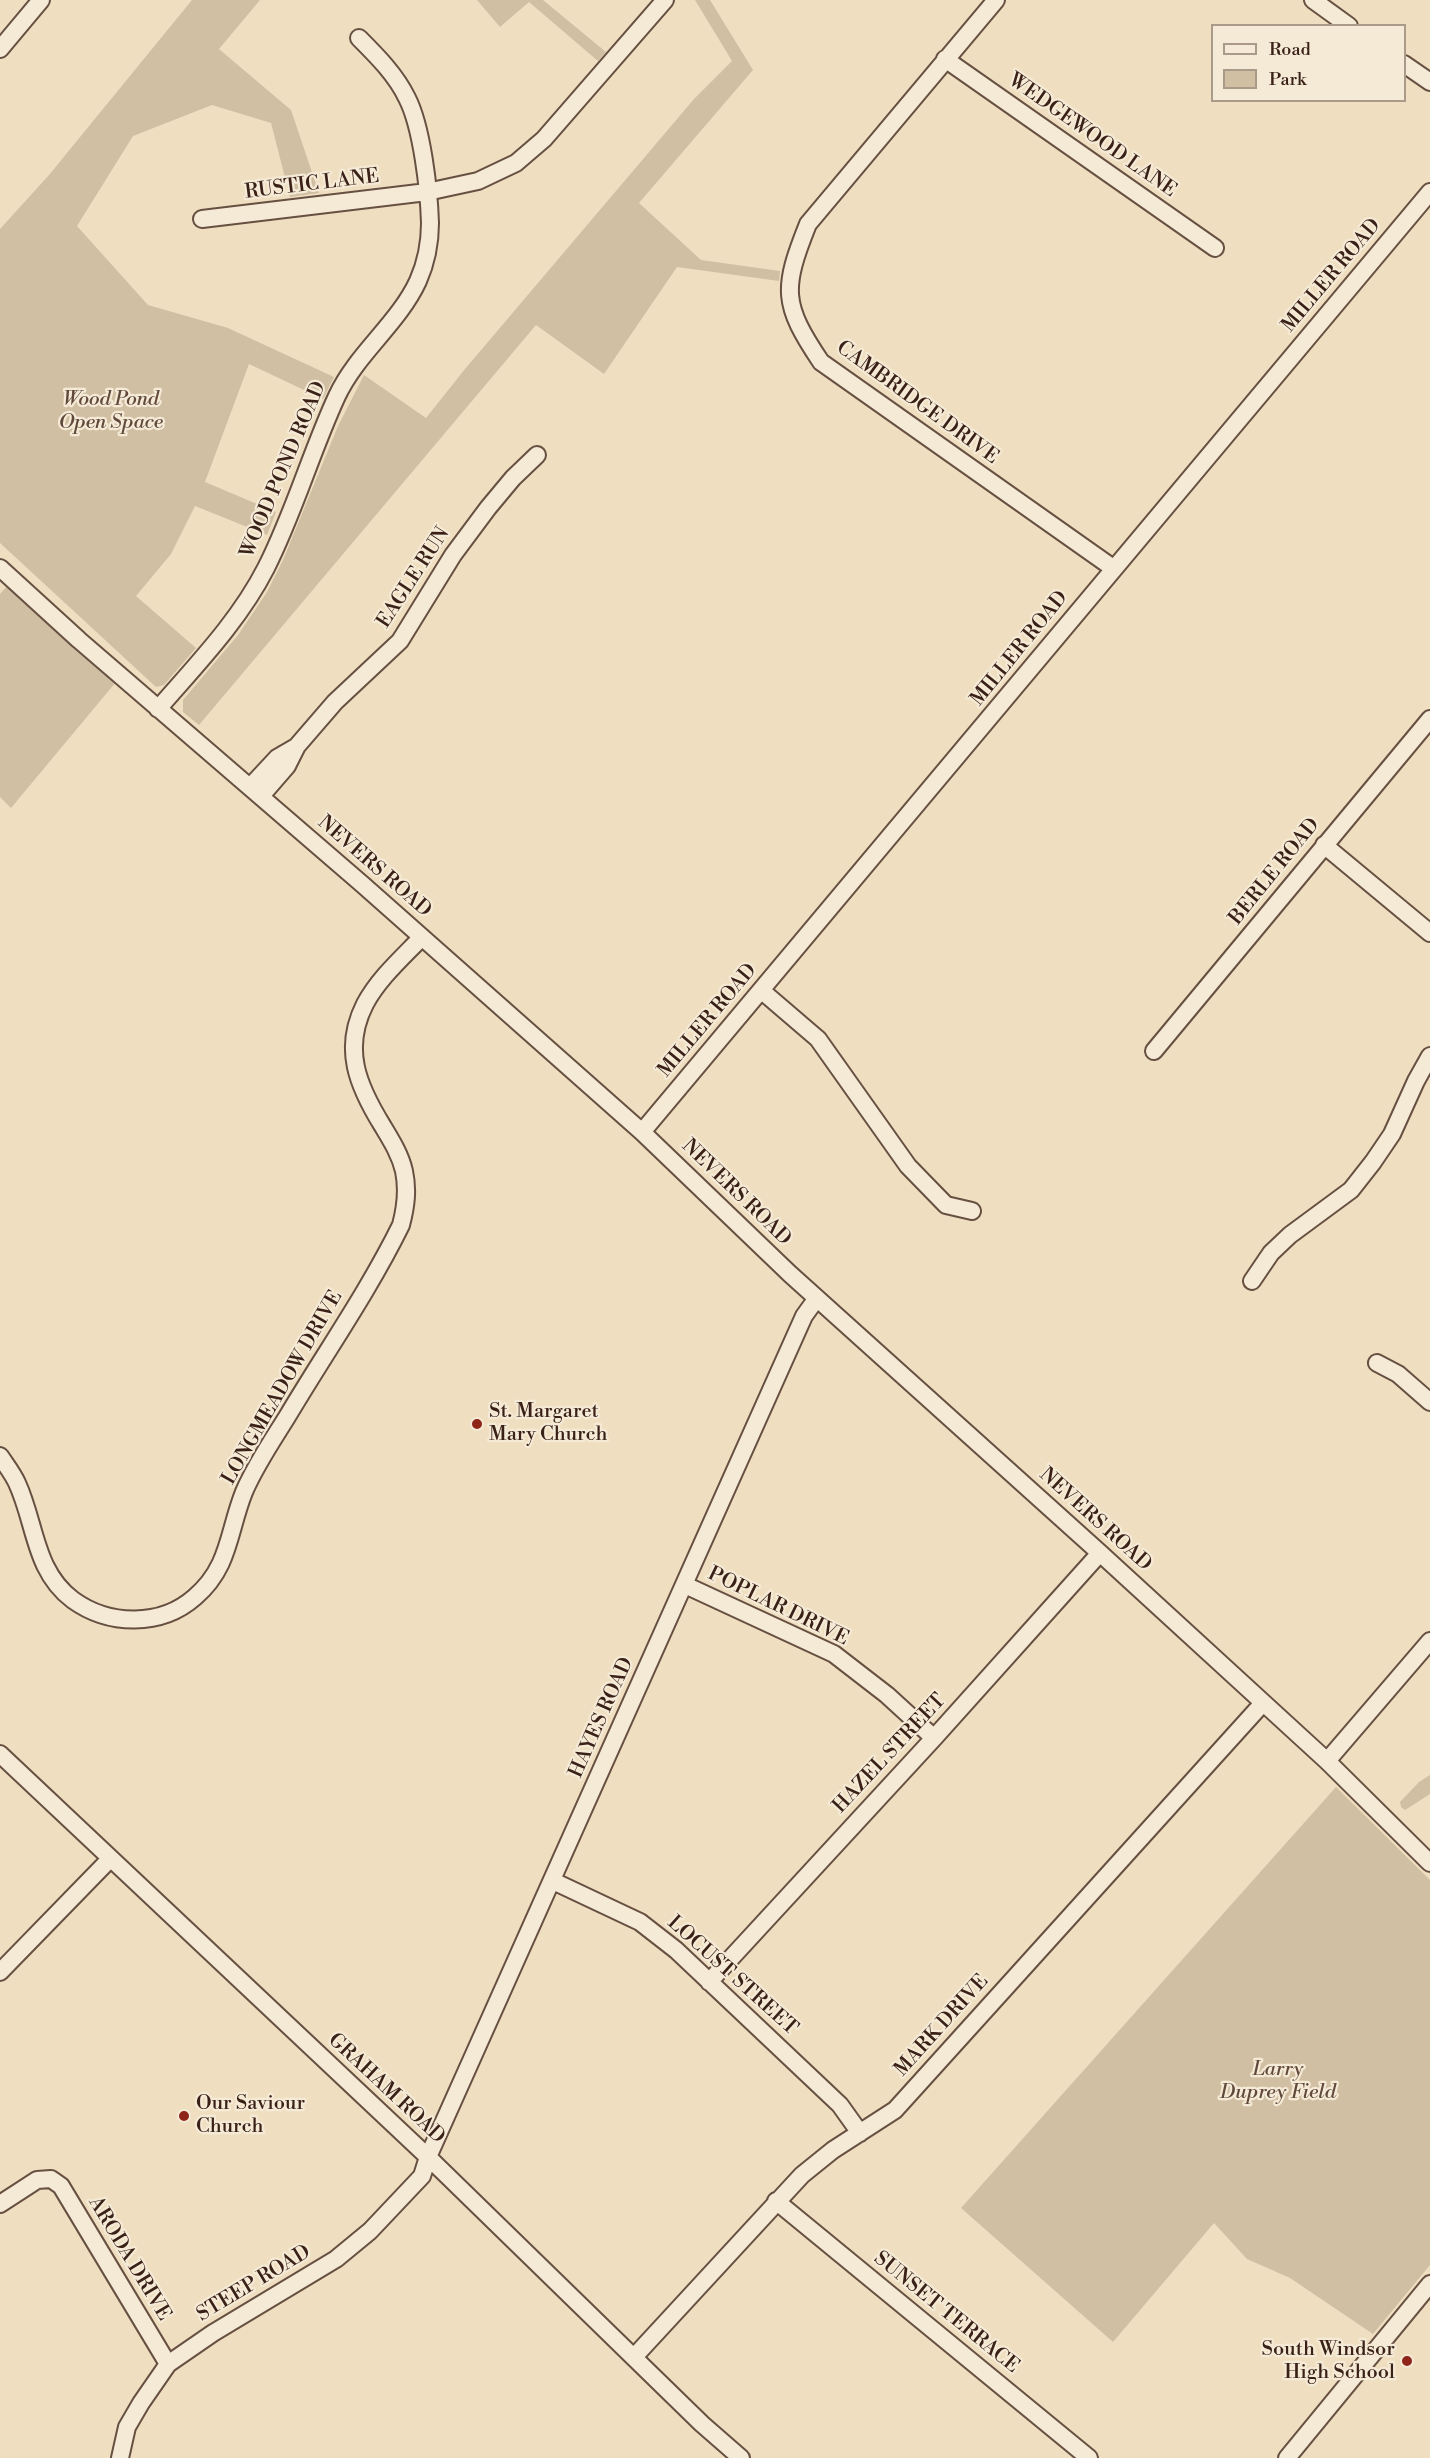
<!DOCTYPE html>
<html>
<head>
<meta charset="utf-8">
<style>
	body { margin:0 }
	#map { position:relative; width:1430px; height:2458px; overflow:hidden; background:#efdfc0; font-family:"Libre Bodoni",serif }
	canvas { display:block }
	.legend { position:absolute; left:1211px; top:24px; width:195px; height:78px; box-sizing:border-box; background:#f5ead6; border:2px solid #aa9a8a; margin:0; padding:8px 10px; list-style:none; font-size:18px; color:#3a2118 }
	.legend li { display:flex; align-items:center; gap:12px; height:30px }
	.legend b { width:30px; border:2px solid #aa9a8a }
</style>
</head>
<body>
<div id="map">
<canvas width="1430" height="2458"></canvas>
<ul class="legend">
<li><b style="height:8px;background:#f5ead6"></b>Road</li>
<li><b style="height:16px;background:#d0bfa3"></b>Park</li>
</ul>
</div>
<script>
const context = document.querySelector('canvas').getContext('2d');
context.lineJoin = 'round';
function paint(path, color) { context.fillStyle = color; context.fill(path, 'evenodd'); }
function strokePath(path, color, width, dash) { context.strokeStyle = color; context.lineWidth = width; context.lineCap = dash ? 'butt' : 'round'; context.setLineDash(dash || []); context.stroke(path); }
function drawText(font, color, halo, rows, align = 'center') {
  context.font = font + ' "Libre Bodoni",serif'; context.lineWidth = 4.5; context.setLineDash([]); context.textBaseline = 'middle'; context.strokeStyle = halo; context.fillStyle = color; for (const [text, x, y, turn = 0] of rows) {
    context.save(); context.translate(x, y); context.rotate((+turn || 0) * Math.PI / 180); context.textAlign = isNaN(turn) ? turn : align; if (halo) context.strokeText(text, 0, 0); context.fillText(text, 0, 0); context.restore();
  }
}
paint(new Path2D(`
	M192 0H260L219 49 291 110 319 193 290 197 271 123 212 105 133 136 77 226 148 305 228 328 334 377 323 399 249 364 205 482 276 512 267 535 195 506 171 554 136 596 196 648 164 685 156 687 0 543V229L49 175Z
	M477 0H543L606 52 598 61 529 2 500 27Z
	M695 0H710L753 70 639 203 701 260 780 271 779 281 677 267 604 374 536 325 199 725 183 712V700L238 635 267 592 283 560 338 426 364 375 426 418 465 369 694 99 732 61Z
	M7 586 116 682 11 808 0 797V594Z
	M1430 1775V1794L1405 1810 1401 1807 1400 1802 1419 1782Z
	M1336 1787 1430 1880V2265L1373 2334 1290 2278 1247 2259 1214 2223 1113 2342 961 2208Z`), '#d0bfa3');
const minor = new Path2D(`
	M996 0 808 224C782 289 782 304 821 362L1113 568
	M1313 0 1349 26
	M0 49 41 0
	M945 59 1215 248
	M1404 64 1430 82
	M202 219 427 192 478 181 516 163 544 139 665 0
	M0 568 79 640 362 884 642 1132 790 1274 1100 1553 1327 1761 1430 1863
	M158 709C196 665 239 621 266 568 294 513 311 452 337 396 357 353 398 324 418 281 426 263 430 242 430 223 429 190 422 127 407 98 396 75 377 56 359 38
	M250 787 277 758 296 747
	M261 796 287 766 297 746 335 702 400 641 453 555 488 508 513 478 537 455
	M1324 845 1430 933
	M762 991 818 1039 908 1166 946 1205 972 1211
	M1154 1051 1430 719
	M642 1132 1430 192
	M1252 1281 1271 1253 1290 1235 1351 1190 1373 1162 1392 1134 1416 1081 1430 1056
	M1377 1363 1398 1374 1430 1402
	M0 1456C6 1465 13 1474 17 1483 36 1524 34 1571 73 1600 109 1626 161 1627 195 1597 230 1567 228 1532 244 1492 255 1466 272 1441 287 1417 325 1353 368 1292 401 1225 406 1206 408 1190 404 1171 400 1154 391 1140 382 1125 358 1086 342 1049 365 1004 379 978 402 958 422 937
	M685 1585 834 1654 887 1695 934 1738
	M0 1754 428 2157 702 2424 741 2458
	M1327 1761 1430 1641
	M553 1881 640 1922 676 1950 840 2105 860 2133
	M0 1972 110 1859
	M709 1982 934 1738 1100 1553
	M776 2201 1089 2458
	M0 2204 37 2180 51 2179 61 2186 168 2364
	M634 2357 802 2175 833 2150 895 2110 1263 1703
	M120 2458 127 2427 141 2403 168 2364 213 2333 336 2259 370 2231 422 2176 428 2157 804 1316 817 1298
	M1287 2458 1430 2284`);
strokePath(minor, '#675042', 20);
strokePath(minor, '#f5ead6', 16);
for (const [x, y, r, color] of [
	[477,1424,6,"#8f2418"],
	[184,2116,6,"#8f2418"],
	[1407,2361,6,"#8f2418"]
]) { const dot = new Path2D(); dot.arc(x, y, r, 0, 2 * Math.PI); context.fillStyle = color; context.fill(dot); strokePath(dot, '#f5ead6', 2); }
drawText('20px', '#3a2118', '#f5ead6', [
	["WEDGEWOOD LANE",1092,136,35],
	["RUSTIC LANE",312,185,-7],
	["MILLER ROAD",1332,276,-50],
	["CAMBRIDGE DRIVE",917,403,36],
	["WOOD POND ROAD",284,470,-67],
	["EAGLE RUN",414,578,-57],
	["MILLER ROAD",1020,649,-51],
	["NEVERS ROAD",374,867,41],
	["BERLE ROAD",1275,872,-51],
	["MILLER ROAD",708,1021,-50],
	["NEVERS ROAD",736,1193,44],
	["LONGMEADOW DRIVE",283,1388,-60],
	["NEVERS ROAD",1095,1520,42],
	["POPLAR DRIVE",778,1607,26],
	["HAYES ROAD",602,1718,-66],
	["HAZEL STREET",890,1754,-47],
	["LOCUST STREET",732,1976,42],
	["MARK DRIVE",942,2026,-48],
	["GRAHAM ROAD",386,2089,43],
	["ARODA DRIVE",129,2259,59],
	["STEEP ROAD",254,2284,-31],
	["SUNSET TERRACE",946,2313,39]
]);
drawText('italic 20px', '#60483b', '#f5ead6', [
	["Wood Pond",111,400],
	["Open Space",111,423],
	["Larry",1278,2070],
	["Duprey Field",1278,2093]
]);
drawText('20px', '#3a2118', '#f5ead6', [
	["St. Margaret",489,1412],
	["Mary Church",489,1435],
	["Our Saviour",196,2104],
	["Church",196,2127],
	["South Windsor",1395,2350,"right"],
	["High School",1395,2373,"right"]
], 'left');
</script>
</body>
</html>
